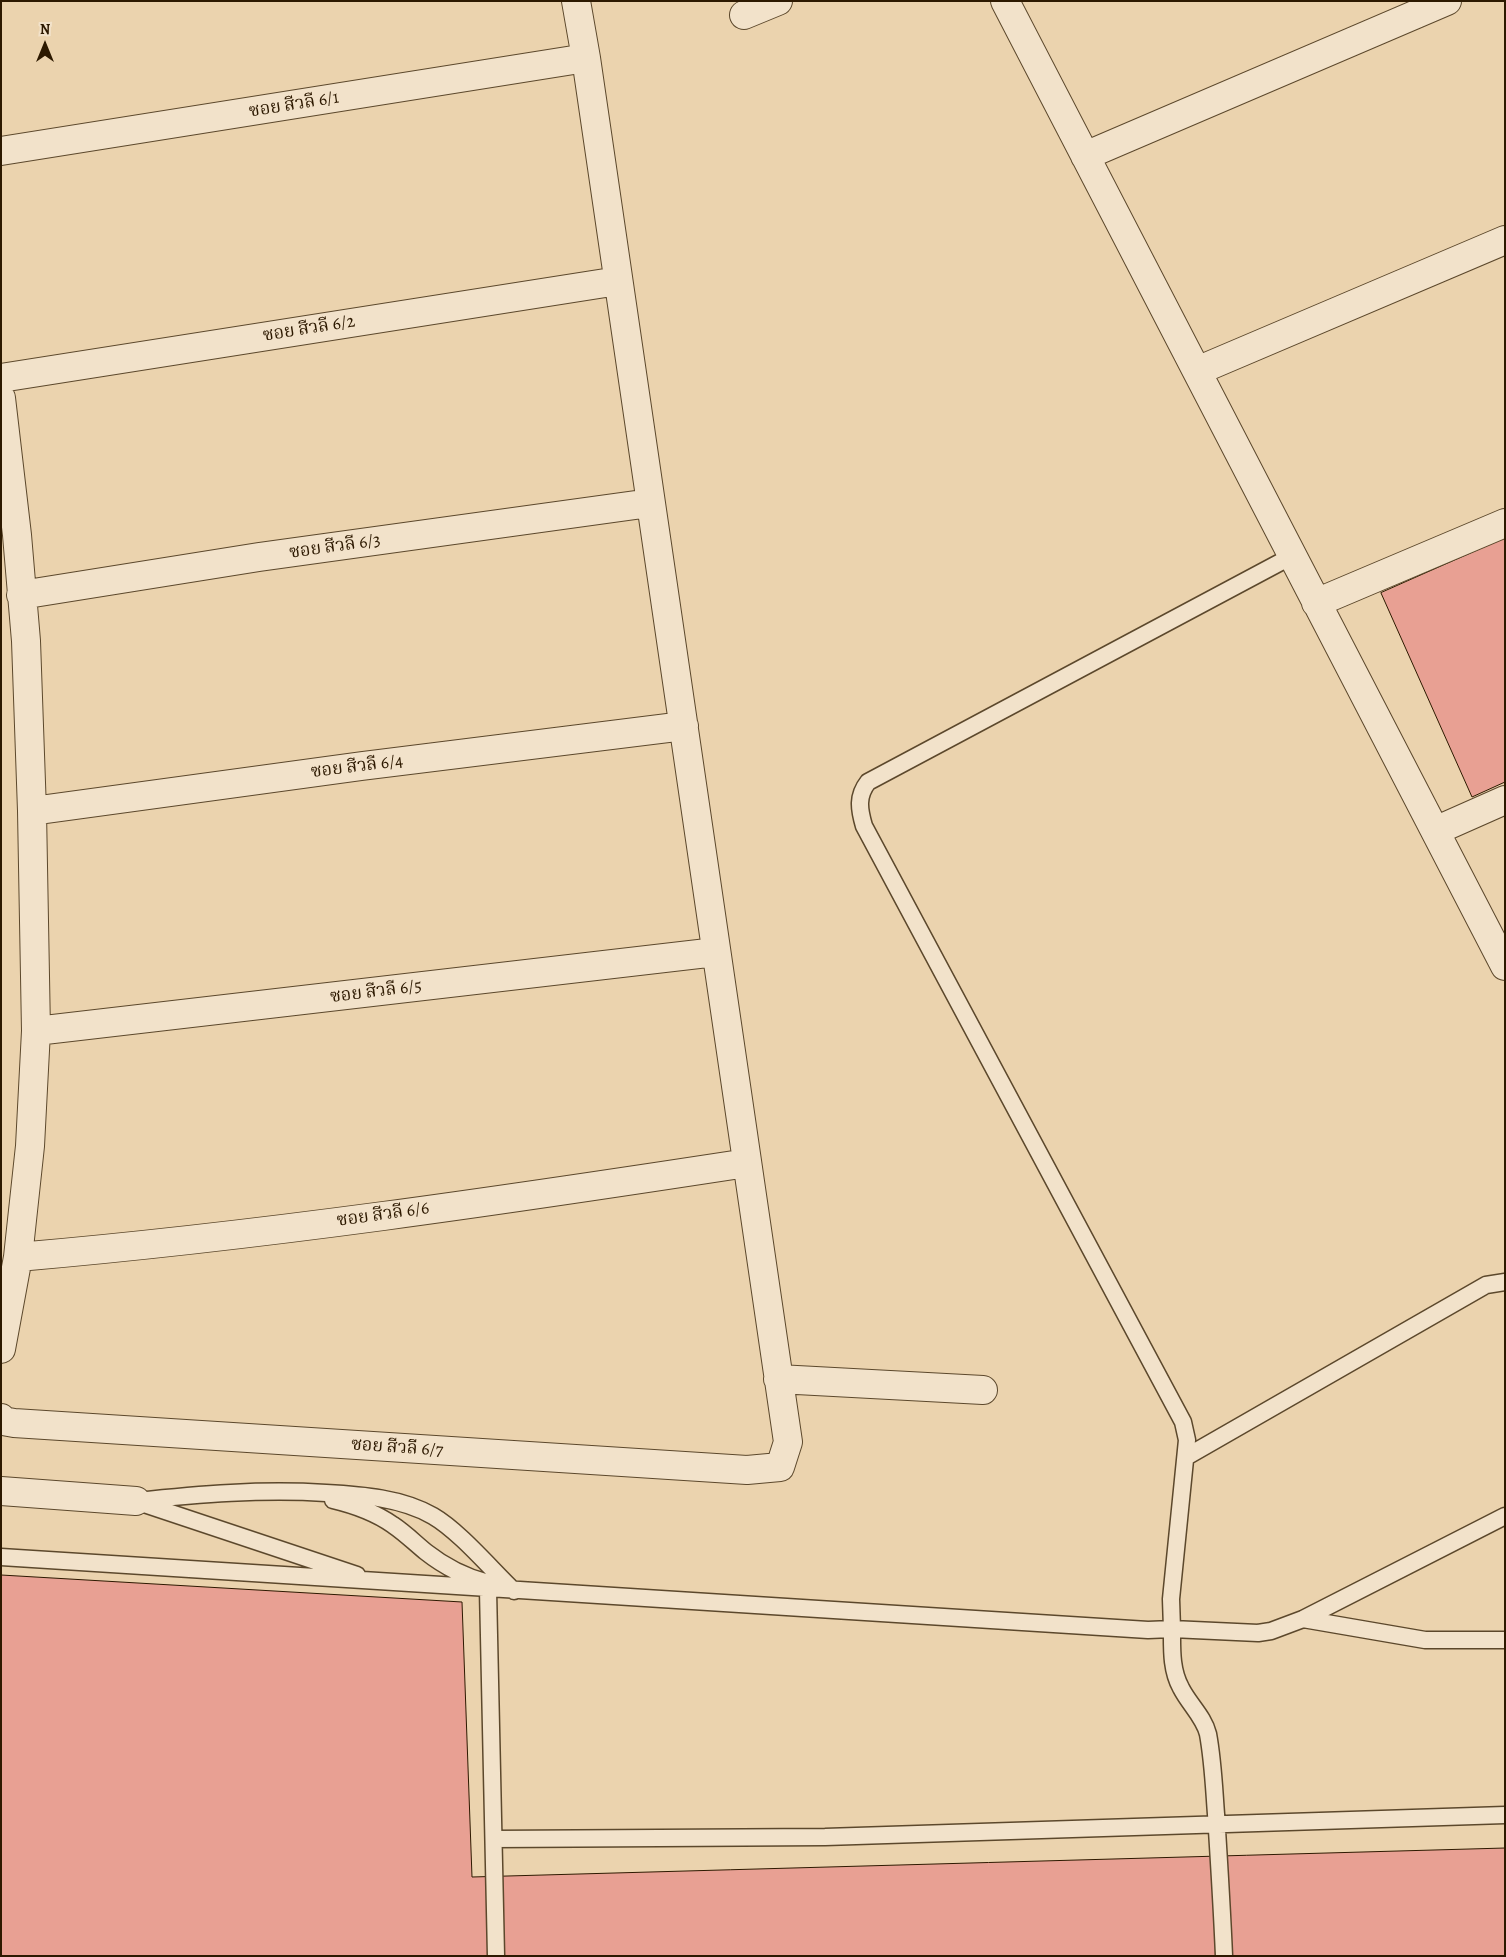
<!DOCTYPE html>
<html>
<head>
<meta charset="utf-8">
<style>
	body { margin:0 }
	#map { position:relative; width:1506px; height:1957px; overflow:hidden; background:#ebd3ae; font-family:Alegreya,serif }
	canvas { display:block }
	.frame { position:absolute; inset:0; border:2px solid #2d1900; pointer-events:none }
	.north { position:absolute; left:20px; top:20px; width:50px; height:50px; -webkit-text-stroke:4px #f2e2ca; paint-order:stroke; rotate:0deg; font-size:14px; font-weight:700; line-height:20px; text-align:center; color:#2d1900 }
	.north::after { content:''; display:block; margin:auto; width:18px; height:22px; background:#2d1900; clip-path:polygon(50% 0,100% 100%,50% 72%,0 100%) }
</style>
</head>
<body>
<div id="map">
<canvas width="1506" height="1957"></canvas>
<div class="frame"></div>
<div class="north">N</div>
</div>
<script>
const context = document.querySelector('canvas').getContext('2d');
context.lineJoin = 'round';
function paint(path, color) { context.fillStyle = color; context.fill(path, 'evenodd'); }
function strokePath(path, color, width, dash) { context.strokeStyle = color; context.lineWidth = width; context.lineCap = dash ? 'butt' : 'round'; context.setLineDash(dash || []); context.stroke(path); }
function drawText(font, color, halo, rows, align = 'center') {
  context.font = font + ' Alegreya,"Noto Serif Thai",serif'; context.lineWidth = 4; context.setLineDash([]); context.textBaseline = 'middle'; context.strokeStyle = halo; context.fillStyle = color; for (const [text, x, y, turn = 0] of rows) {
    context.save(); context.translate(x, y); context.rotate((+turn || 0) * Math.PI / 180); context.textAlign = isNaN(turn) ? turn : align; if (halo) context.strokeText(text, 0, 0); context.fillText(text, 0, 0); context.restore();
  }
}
const building = new Path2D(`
	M1505 538V782L1472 797 1381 593Z
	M1 1575 462 1602 472 1877 1505 1848V1956H1Z`);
paint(building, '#e8a093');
strokePath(building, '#2d1900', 1);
const lane = new Path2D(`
	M1186 1457 1486 1285 1505 1282
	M333 1500C354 1505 376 1513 393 1525 405 1533 415 1543 426 1552 445 1567 465 1577 488 1583
	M136 1501C200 1494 262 1489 326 1493 362 1495 402 1498 433 1516 459 1531 491 1569 514 1591
	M141 1503 357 1575
	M1 1557 1148 1630 1172 1629 1171 1599 1187 1440 1183 1422 864 826C859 809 857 796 868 782L1292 556
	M488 1590 496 1956
	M1303 1619 1425 1640H1505
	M494 1839 825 1837 1505 1815
	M1224 1956C1222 1908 1219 1861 1216 1814 1214 1788 1213 1761 1208 1734 1204 1717 1189 1704 1181 1688 1171 1670 1172 1649 1172 1629L1258 1633 1271 1631 1303 1619 1505 1516`);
const street = new Path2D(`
	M1005 1 1505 966
	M744 15 778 1
	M1 151 586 58
	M1085 156 1447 1
	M1197 371 1505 240
	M1 378 618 281
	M1 398 17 535 26 641 32 811 36 1031 30 1146 18 1257 1 1349
	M21 595 259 557 650 503
	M1316 603 1505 523
	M32 811 362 766 684 726
	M1435 831 1505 800
	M36 1031 716 952
	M18 1257C262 1236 505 1200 747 1163
	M778 1379 983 1390
	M1 1418 3 1421 14 1423 747 1470 780 1467 788 1442 586 58 576 1
	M1 1491 136 1501`);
strokePath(lane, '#5c482c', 19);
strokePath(street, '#5c482c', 30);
strokePath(lane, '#f2e2ca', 16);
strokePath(street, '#f2e2ca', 28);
drawText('18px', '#2d1900', '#f2e2ca', [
	["ซอย สีวลี 6/1",294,105,-9],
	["ซอย สีวลี 6/2",309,329,-9],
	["ซอย สีวลี 6/3",335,547,-8],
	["ซอย สีวลี 6/4",357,767,-7],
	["ซอย สีวลี 6/5",376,992,-7],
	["ซอย สีวลี 6/6",383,1215,-8],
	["ซอย สีวลี 6/7",397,1448,4]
]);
</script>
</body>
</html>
